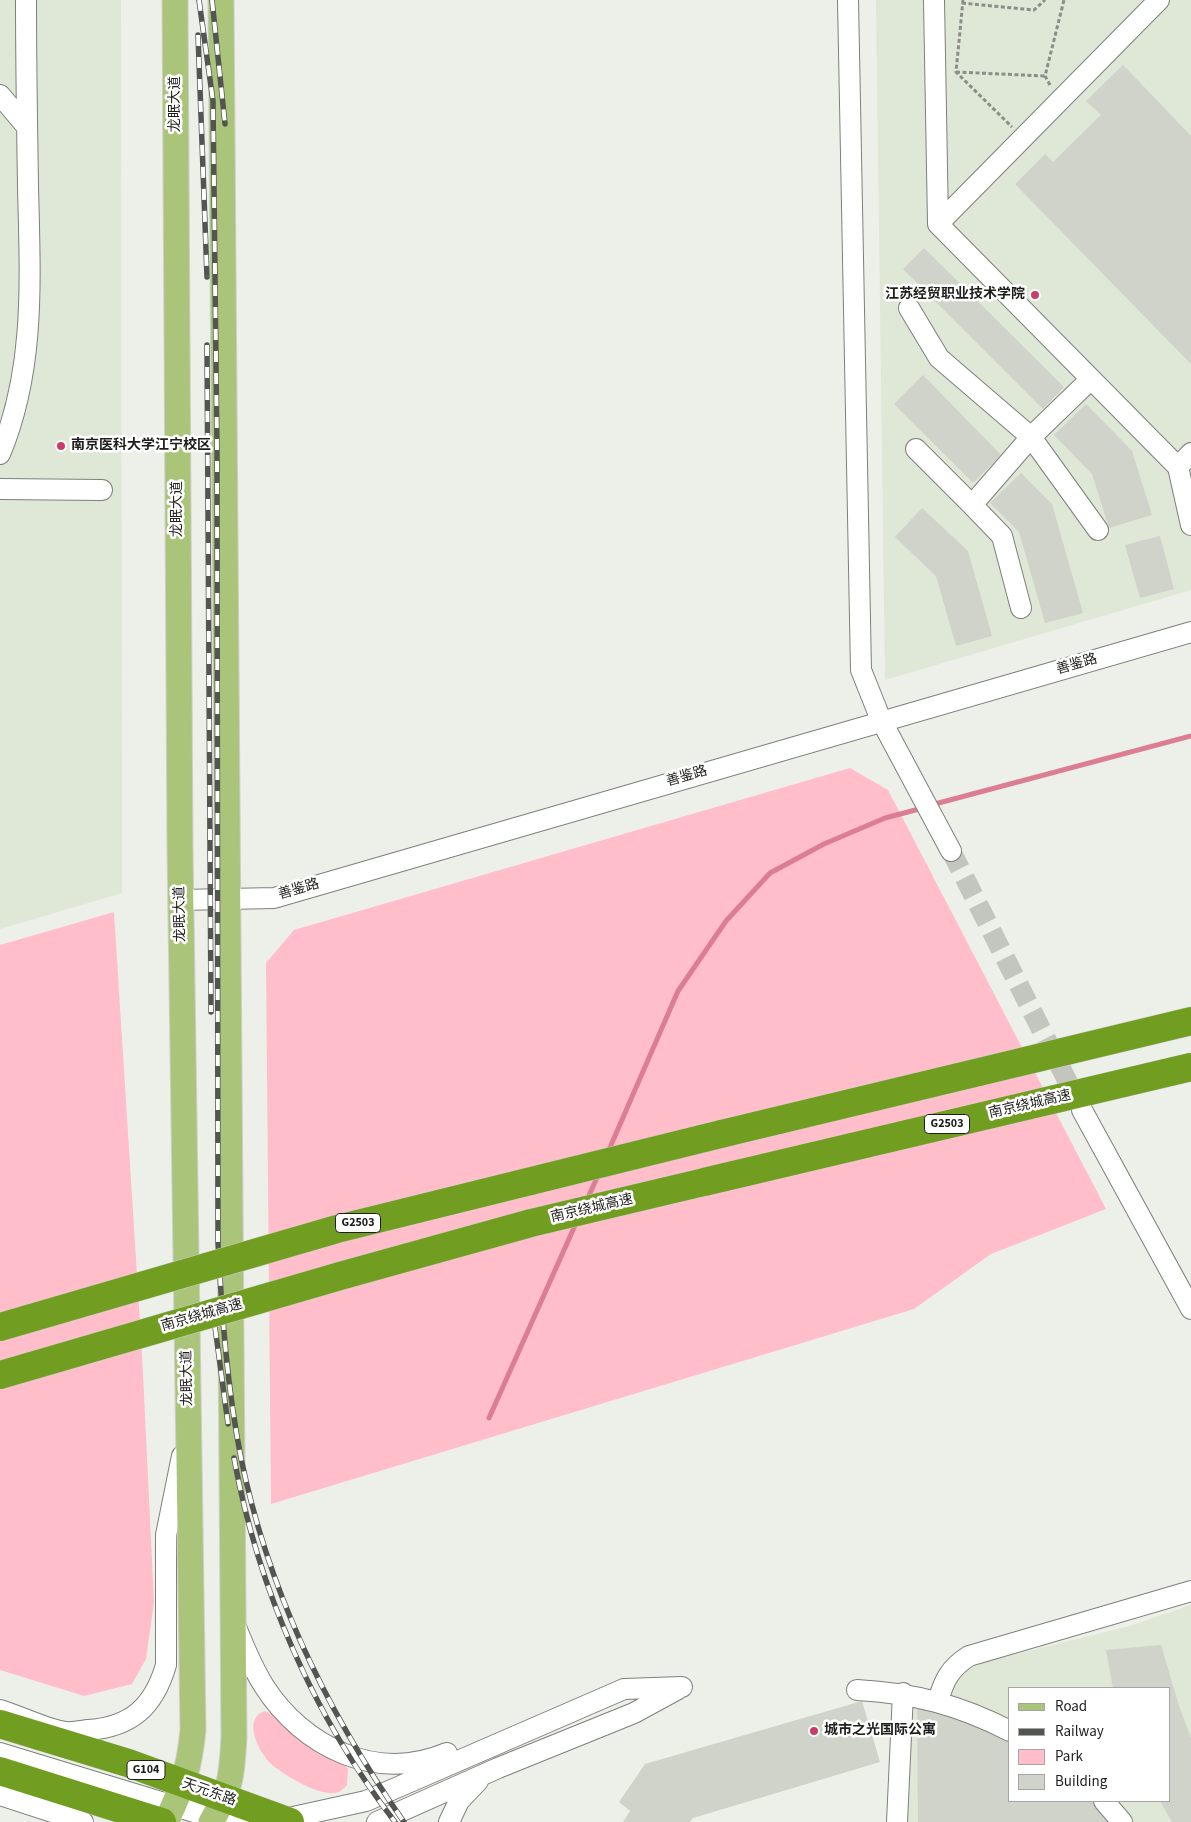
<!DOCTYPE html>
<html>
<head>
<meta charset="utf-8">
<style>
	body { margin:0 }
	#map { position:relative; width:1191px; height:1822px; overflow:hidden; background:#ecf0e8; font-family:"Source Sans 3",sans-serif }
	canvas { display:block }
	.legend { position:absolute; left:1008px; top:1687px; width:162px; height:115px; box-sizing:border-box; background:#fff; border:1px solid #a5a5a4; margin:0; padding:6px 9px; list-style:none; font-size:15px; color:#1e1f1c }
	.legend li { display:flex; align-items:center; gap:10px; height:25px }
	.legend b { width:25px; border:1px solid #a5a5a4 }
</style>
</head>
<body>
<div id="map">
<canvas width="1191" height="1822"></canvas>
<ul class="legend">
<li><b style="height:6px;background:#aac579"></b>Road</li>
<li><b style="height:6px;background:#535551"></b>Railway</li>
<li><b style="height:14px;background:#ffbeca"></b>Park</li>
<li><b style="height:14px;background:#cfd3ca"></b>Building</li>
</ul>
</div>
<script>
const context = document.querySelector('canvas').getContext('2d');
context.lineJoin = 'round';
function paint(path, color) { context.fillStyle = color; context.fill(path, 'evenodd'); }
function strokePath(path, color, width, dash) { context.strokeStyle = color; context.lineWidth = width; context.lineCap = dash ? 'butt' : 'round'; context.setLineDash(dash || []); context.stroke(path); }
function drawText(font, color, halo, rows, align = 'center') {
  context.font = font + ' "Source Sans 3","Noto Sans SC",sans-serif'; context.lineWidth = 5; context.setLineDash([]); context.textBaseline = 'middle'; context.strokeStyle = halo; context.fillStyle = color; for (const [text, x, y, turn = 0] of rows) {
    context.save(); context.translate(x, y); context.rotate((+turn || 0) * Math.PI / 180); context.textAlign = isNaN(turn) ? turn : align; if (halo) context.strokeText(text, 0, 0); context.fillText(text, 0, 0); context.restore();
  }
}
paint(new Path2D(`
	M0 0H121L122 893 0 929Z
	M876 0H1191V590L885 680Z
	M1191 1605V1822H888L893 1705 984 1662 1130 1626ZM1010 1688H1170V1801H1010Z`), '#dfe7d7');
paint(new Path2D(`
	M850 768 888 790 1106 1209 991 1254 914 1309 271 1504 266 963 294 930Z
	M114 912 142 1354 154 1602 146 1659 132 1684 84 1696 0 1670V945Z
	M264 1711 273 1714 343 1762 348 1769 347 1785C343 1789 340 1793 334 1793 317 1795 284 1775 271 1764 259 1752 242 1720 264 1711Z`), '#ffbeca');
strokePath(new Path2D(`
	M931 805 1191 736
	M608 1152 678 991 726 921 770 873 824 844 885 818 923 808
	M587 1200 599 1173
	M489 1418 577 1221`), '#dc7e92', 5);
paint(new Path2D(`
	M1123 65 1191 136V364L1015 184 1045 154 1053 162 1101 115 1086 101Z
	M924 248 1064 387 1043 409 903 269Z
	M923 375 1001 455 973 483 894 404Z
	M1086 404 1132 451 1152 515 1109 528 1092 474 1054 435Z
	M1021 473 1052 504 1083 613 1045 623 1019 532 990 503Z
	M922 508 968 551 992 636 956 646 936 576 895 537Z
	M1160 536 1174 589 1140 598 1125 545Z
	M1161 1645 1179 1706 1191 1738V1822H1172L1160 1801H1170V1688H1113L1106 1650Z
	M862 1701 880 1762 693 1818 690 1822H623L630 1811 619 1802 645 1764Z
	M917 1704 972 1724 1010 1743V1801H1094L1111 1822H918Z`), '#cfd3ca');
strokePath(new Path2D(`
	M951 851 1080 1106`), '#c3c6bf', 20, [20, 10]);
const minor = new Path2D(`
	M848 0 861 670 881 720 951 851
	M934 0 938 224
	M1159 0 938 224 1178 467 1191 525
	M0 95 27 127
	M909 308 939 358 1031 437 1098 530
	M916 449 972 505
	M0 454C36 368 30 277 28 186 27 124 26 62 26 0
	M1178 467 1191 453
	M0 489 102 490
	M1021 608 1002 536 972 505 1031 437 1091 379
	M181 900 274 898 1191 632
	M1082 1110 1191 1309
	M236 1627C244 1647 252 1667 264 1686 303 1747 376 1783 447 1753
	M857 1690C914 1693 959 1705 1010 1731
	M938 1701C944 1680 950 1668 969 1656L1191 1591
	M0 1710C20 1716 45 1729 65 1732 72 1733 81 1731 88 1730 132 1727 154 1706 166 1665V1535L182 1456
	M0 1753 194 1812 259 1822
	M0 1795 83 1822
	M1104 1801 1122 1822
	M275 1821 366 1801 624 1689 682 1687
	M377 1822 498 1768 634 1713 678 1689
	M449 1822 459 1801 478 1781
	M897 1822 903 1693`);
const major = new Path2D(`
	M166 1822C183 1786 189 1770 193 1730L180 848 175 0
	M211 1822C231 1790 232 1774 234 1737L221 0`);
const highway = new Path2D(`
	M721 1134 1191 1021
	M704 1182 1191 1067
	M0 1724 128 1763 290 1822
	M0 1771 162 1822`);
strokePath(minor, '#7d8179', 22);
strokePath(major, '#cececd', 27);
strokePath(highway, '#cececd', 29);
strokePath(new Path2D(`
	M963 0 956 72 1012 127
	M962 3 1034 10 1045 0
	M956 72 1045 76
	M1050 85 1045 76 1064 0`), '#8b8d88', 3, [4, 2.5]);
strokePath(minor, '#fff', 20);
strokePath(major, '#aac579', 25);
strokePath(highway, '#719e20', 28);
const rail = new Path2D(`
	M199 0 213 101 217 450 218 1243C222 1315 227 1387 241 1458 268 1590 327 1712 404 1822
	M212 0 225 124
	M198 35 207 277
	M207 345 211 1012
	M215 1327 228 1424
	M234 1458C258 1589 314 1717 395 1822`);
strokePath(rail, '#535551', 5.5);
strokePath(rail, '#fff', 4, [11]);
const highwayBridge = new Path2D(`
	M0 1327 337 1229 721 1134
	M0 1375 340 1276 531 1223 704 1182`);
strokePath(highwayBridge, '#cececd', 29, []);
strokePath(highwayBridge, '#719e20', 28);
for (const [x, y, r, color] of [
	[1035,295,5,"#cb3d68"],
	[61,446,5,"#cb3d68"],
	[814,1731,5,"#cb3d68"]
]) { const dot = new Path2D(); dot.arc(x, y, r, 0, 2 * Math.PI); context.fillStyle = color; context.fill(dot); strokePath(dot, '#fff', 2); }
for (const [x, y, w] of [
	[947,1124,45],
	[358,1223,45],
	[146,1770,38]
]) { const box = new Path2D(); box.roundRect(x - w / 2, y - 9.5, w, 19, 4); context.fillStyle = '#fff'; context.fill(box); strokePath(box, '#1e1f1c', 1); }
drawText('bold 12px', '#1e1f1c', null, [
	["G2503",947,1124],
	["G2503",358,1223],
	["G104",146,1770]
]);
drawText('14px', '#1e1f1c', '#fff', [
	["龙眠大道",176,104,-90],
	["龙眠大道",178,509,-90],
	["善鉴路",1077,665,-16],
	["善鉴路",687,777,-16],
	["善鉴路",299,890,-16],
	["龙眠大道",181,914,-91],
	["南京绕城高速",1030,1105,-13],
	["南京绕城高速",592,1209,-13],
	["南京绕城高速",202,1316,-16],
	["龙眠大道",188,1378,-91],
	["天元东路",209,1793,19]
]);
drawText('bold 14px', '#1e1f1c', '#fff', [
	["江苏经贸职业技术学院",1025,295,"right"],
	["南京医科大学江宁校区",71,446],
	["城市之光国际公寓",824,1731]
], 'left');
</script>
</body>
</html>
